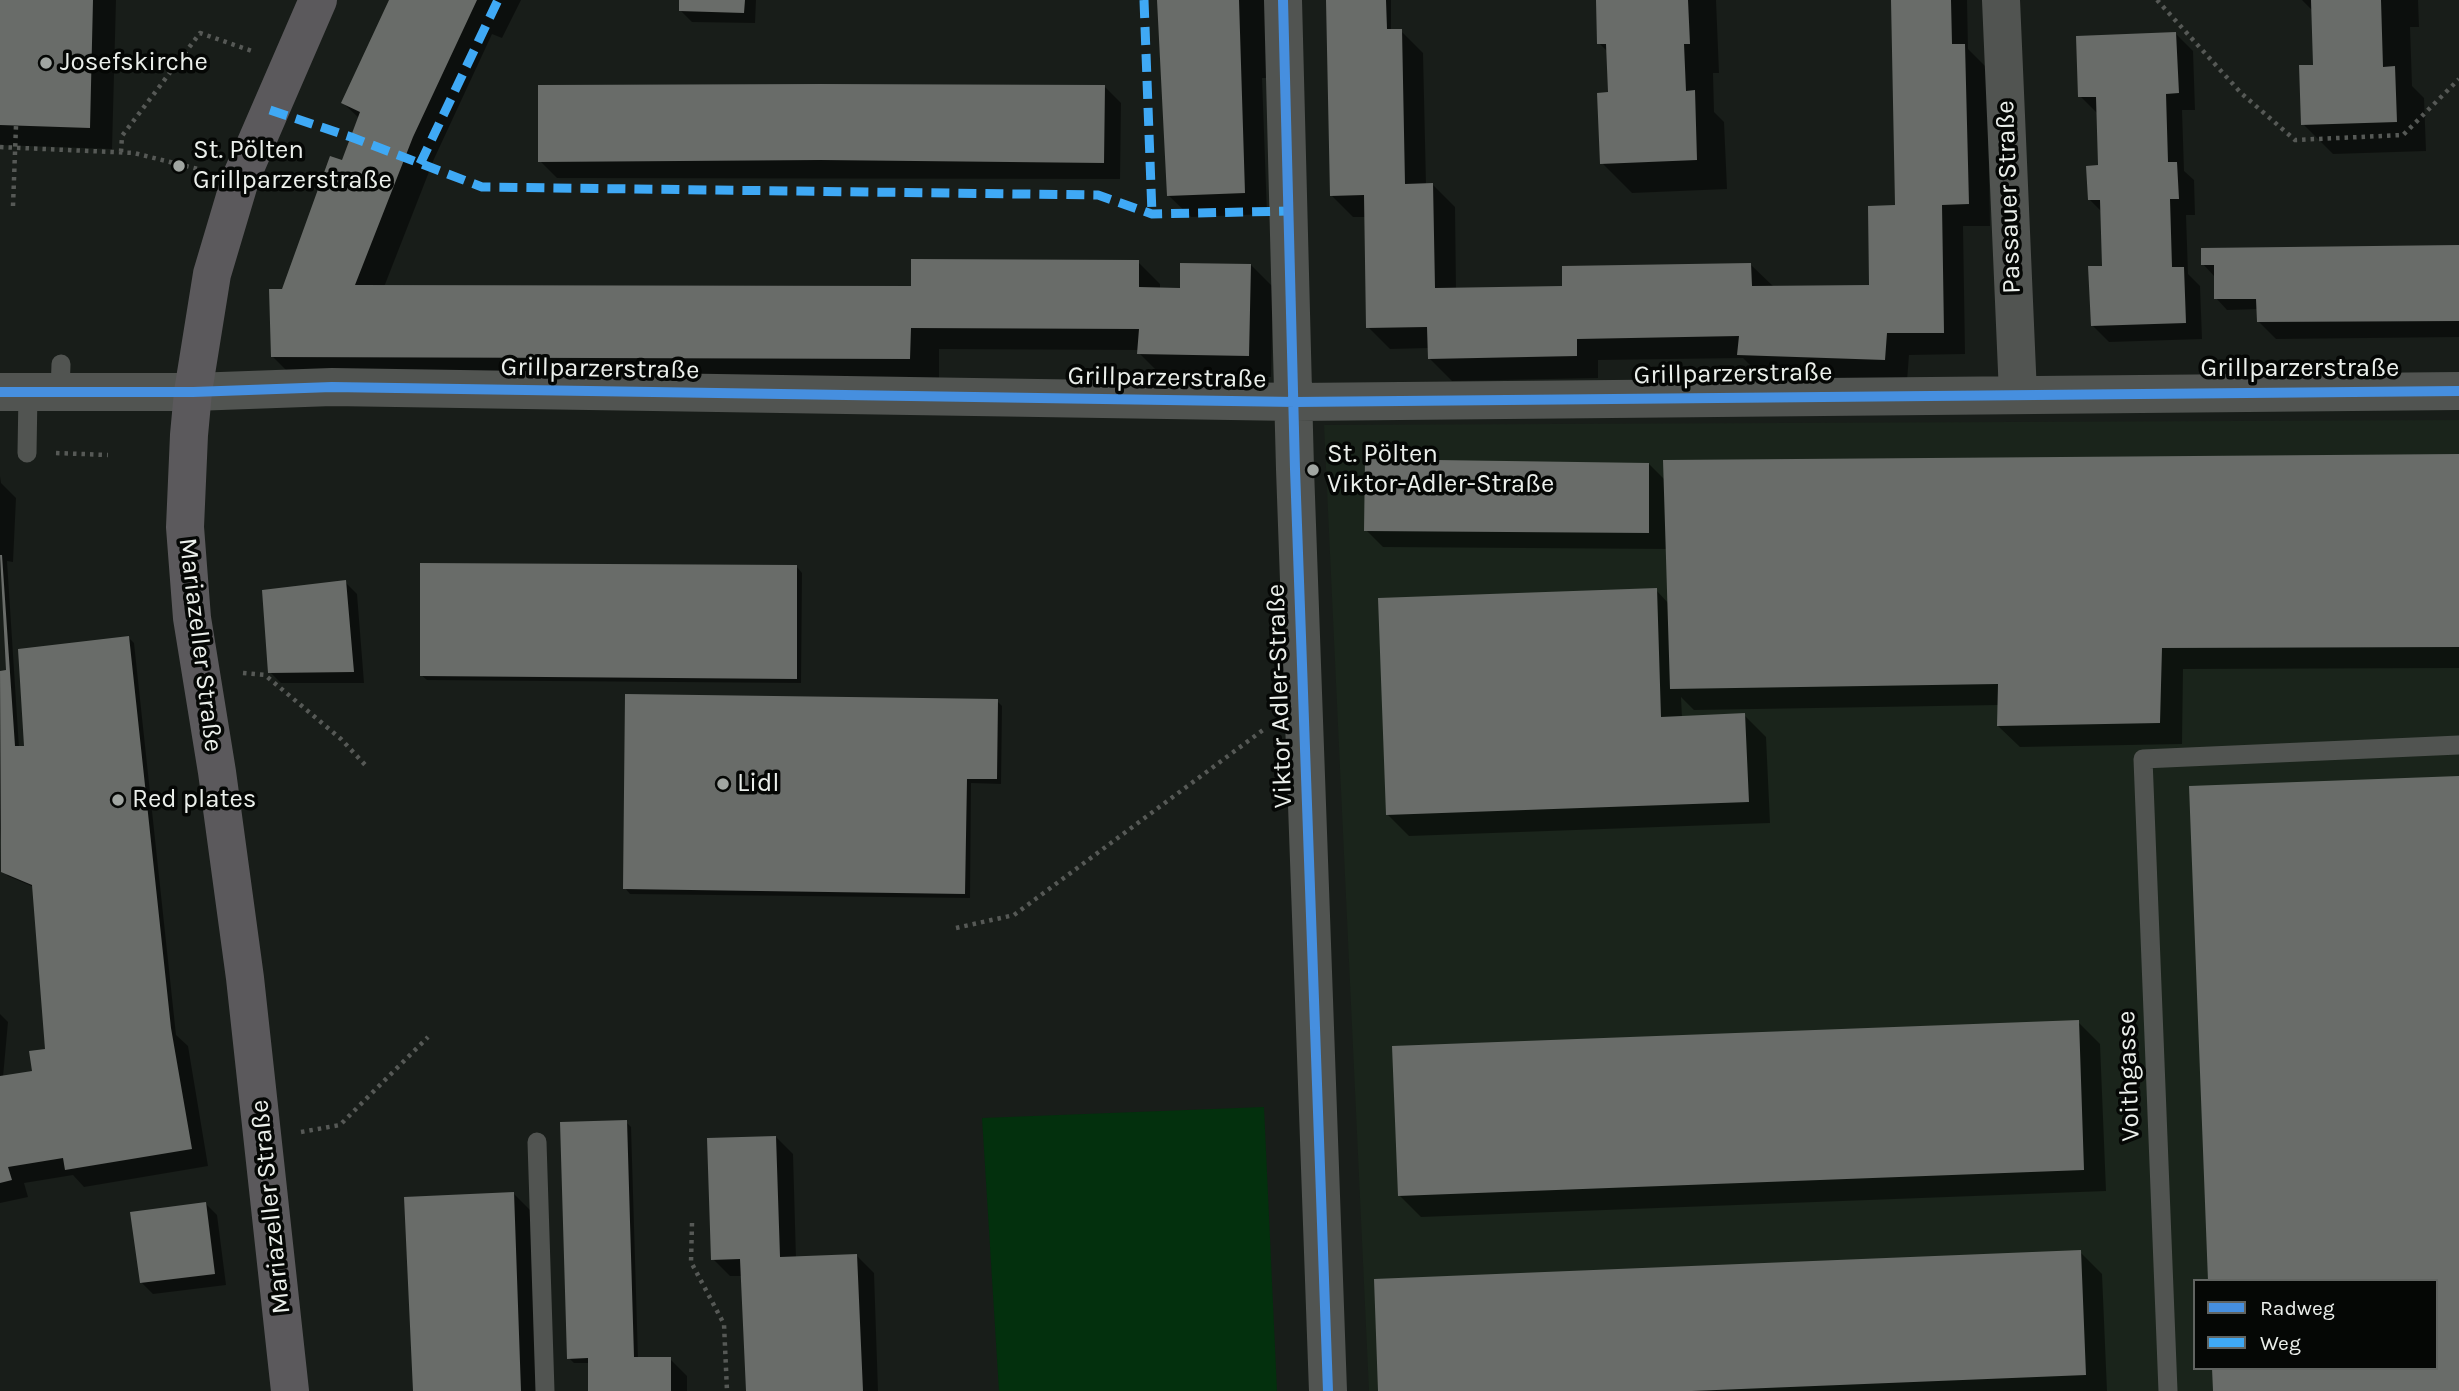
<!DOCTYPE html>
<html>
<head>
<meta charset="utf-8">
<style>
	body { margin:0 }
	#map { position:relative; width:2459px; height:1391px; overflow:hidden; background:#181d19; font-family:Karla,sans-serif }
	canvas { display:block }
	.legend { position:absolute; left:2193px; top:1279px; width:245px; height:91px; box-sizing:border-box; background:#050705; border:2px solid #616461; margin:0; padding:9px 12px; list-style:none; font-size:21px; color:#ebefeb }
	.legend li { display:flex; align-items:center; gap:14px; height:35px }
	.legend b { width:35px; border:2px solid #616461 }
</style>
</head>
<body>
<div id="map">
<canvas width="2459" height="1391"></canvas>
<ul class="legend">
<li><b style="height:9px;background:#468fdf"></b>Radweg</li>
<li><b style="height:9px;background:#3fa9f5"></b>Weg</li>
</ul>
</div>
<script>
const context = document.querySelector('canvas').getContext('2d');
context.lineJoin = 'round';
function paint(path, color) { context.fillStyle = color; context.fill(path, 'evenodd'); }
function strokePath(path, color, width, dash) { context.strokeStyle = color; context.lineWidth = width; context.lineCap = dash ? 'butt' : 'round'; context.setLineDash(dash || []); context.stroke(path); }
function drawText(font, color, halo, rows, align = 'center') {
  context.font = font + ' Karla,sans-serif'; context.lineWidth = 7; context.setLineDash([]); context.textBaseline = 'middle'; context.strokeStyle = halo; context.fillStyle = color; for (const [text, x, y, turn = 0] of rows) {
    context.save(); context.translate(x, y); context.rotate((+turn || 0) * Math.PI / 180); context.textAlign = isNaN(turn) ? turn : align; if (halo) context.strokeText(text, 0, 0); context.fillText(text, 0, 0); context.restore();
  }
}
paint(new Path2D(`
	M2459 420V1391H1369L1324 425ZM2195 1281H2436V1368H2195Z`), '#1a241b');
paint(new Path2D(`
	M1264 1107 1277 1391H999L982 1118Z`), '#03300d');
paint(new Path2D(`
	M0 0H116L112 149 0 145Z
	M391 0H521L502 38 492 34 434 159 384 287H913L1138 262 1160 284V290H1182L1251 265 1273 287 1271 377 1161 375 1139 353V350L939 349V388L295 379 273 357 283 290 343 163 360 119 343 103Z
	M681 0H756L755 23 692 22 680 10Z
	M1159 0H1266L1270 78H1262L1267 214 1191 217 1169 196Z
	M1328 0H1391V31H1401L1423 53 1426 185H1433L1455 207 1456 290 1564 288 1751 265 1774 287H1871L1896 207 1892 0H1967L1968 49 1987 68 1990 226H1963L1965 354 1909 355 1907 381 1761 376 1743 358 1598 360V378L1452 381 1430 359 1429 348 1390 349 1368 327 1366 217H1353L1331 195Z
	M1597 0H1716L1719 73H1713L1714 112 1724 122 1727 189 1632 193 1602 163 1610 94 1608 52 1599 43Z
	M2302 0H2418L2419 27H2410L2412 86 2424 98 2426 151 2333 154 2303 124 2315 66 2313 11Z
	M2176 34 2193 51 2195 110H2182L2184 171 2194 180 2195 215H2186L2188 274 2200 286 2202 339 2109 342 2092 325 2104 267 2102 212 2089 199 2100 167 2098 114 2080 96Z
	M1104 86 1121 103 1120 179 557 178 540 161Z
	M2459 247V337L2276 339 2259 322V309L2227 310 2216 298 2214 276 2203 264Z
	M2459 456V668L2183 669 2182 744 2020 747 1998 726 1999 705 1694 710 1681 697 1682 718 1744 715 1766 737 1770 823 1409 836 1387 814 1656 590 1669 604 1668 549 1383 547 1366 530 1649 464 1666 481Z
	M0 476 1 483 16 498 13 562 7 561 19 748H26L129 638 134 643 176 1035 188 1046 208 1166 84 1187 73 1175 24 1183 28 1197 0 1203V1014L8 1022 3 1077 34 1072 47 1050 34 887 8 876 3 871 0 828V673L7 672 0 561Z
	M797 567 802 573 801 683 427 680 421 675Z
	M345 582 357 594 364 683H281L270 672Z
	M997 701 1002 706 1001 784 971 783 970 898 630 894 625 888Z
	M2078 1022 2100 1044 2106 1191 1421 1217 1399 1195Z
	M626 1122 631 1127 638 1359H670L687 1376V1391H590V1363H574L569 1358Z
	M776 1137 793 1154 796 1259 857 1256 874 1273 878 1391H747L743 1276H730L713 1259Z
	M513 1193 530 1210 536 1391H414Z
	M205 1203 217 1215 226 1285 153 1294 141 1282Z
	M2080 1252 2102 1274 2107 1391H1380Z`), '#0007');
paint(new Path2D(`
	M0 0H93L90 128 0 125Z
	M389 0H477L413 137 355 285 911 286V259L1139 260V287L1180 288V263L1251 264 1249 356 1137 354 1139 329 911 328 910 359 271 357 269 289H282L330 156 342 160 360 112 341 103Z
	M679 0H745L744 13 679 11Z
	M1157 0H1239L1245 193 1167 196Z
	M1326 0H1386L1387 29H1402L1405 184 1433 183 1435 288 1562 286V266L1751 263 1752 286 1869 285 1868 206 1895 205 1891 0H1951L1952 44H1965L1969 204 1942 205 1944 333H1887L1885 360 1737 355 1739 336 1577 339V356L1428 359 1427 327 1366 328 1364 195 1330 196Z
	M1596 0H1688L1690 44H1684L1686 91 1695 90 1697 160 1600 164 1597 93 1608 92 1606 44H1597Z
	M2311 0H2381L2383 67 2395 66 2397 122 2301 125 2299 65H2313Z
	M2176 32 2179 93 2166 94 2168 162H2177L2179 199H2170L2172 267H2184L2186 323 2091 326 2088 266H2102L2100 200H2088L2086 166 2098 165 2096 97H2078L2076 36Z
	M821 84 1105 85 1104 163 821 160 538 162V85Z
	M2459 245V321L2257 322 2256 299H2214V265H2201V248Z
	M2459 454V647L2162 648 2160 723 1997 726 1998 684 1670 689 1663 460Z
	M1365 459 1649 463V533L1364 531Z
	M0 555H2L15 746H24L18 649 129 636 171 1028 192 1149 65 1170 63 1158 8 1167 12 1180 0 1183V1076L32 1071 29 1051 45 1049 32 885 1 872 0 671 6 670Z
	M420 563 797 565V679L420 676Z
	M346 580 354 672 268 673 262 590Z
	M1657 588 1661 717 1745 713 1749 802 1386 815 1378 598Z
	M625 694 998 699 997 779H967L965 894 623 889Z
	M2459 776V1391H2213L2212 1368H2436V1281H2208L2189 786Z
	M2079 1020 2084 1170 1398 1196 1392 1046Z
	M627 1120 634 1357H671V1391H588V1358L567 1359 560 1122Z
	M776 1136 780 1257 857 1254 863 1391H746L740 1259 711 1260 707 1138Z
	M514 1192 521 1391H413L404 1197Z
	M206 1202 215 1274 140 1283 130 1212Z
	M2081 1250 2086 1375 1692 1391H1378L1374 1279Z`), '#696c69');
strokePath(new Path2D(`
	M2157 0 2241 93 2295 140 2403 135 2459 79
	M0 147 134 153 202 170
	M121 152 122 136 200 33 252 51
	M13 206 16 126
	M56 453 108 455
	M243 673 265 675 341 739 368 768
	M956 928 1014 915 1263 730
	M301 1132 340 1125 428 1037
	M692 1223 691 1262 724 1324 727 1391`), '#565956', 4.5, [3.5, 5]);
strokePath(new Path2D(`
	M60 393 61 364
	M27 453 28 393
	M537 1142 545 1391
	M2168 1391 2143 759 2459 745`), '#515451', 19);
strokePath(new Path2D(`
	M1283 0 1295 469 1328 1391
	M2001 0 2018 394
	M0 392H193L332 387 1295 402 2459 391`), '#515451', 38);
strokePath(new Path2D(`
	M290 1391 245 978 217 772 192 618 185 527 189 435 193 392 212 274 240 180 318 0`), '#5b595c', 38);
strokePath(new Path2D(`
	M1144 0 1152 214
	M270 110 351 137 482 187 1098 195 1152 214 1290 211
	M420 164 498 0`), '#3fa9f5', 9, [18, 9]);
strokePath(new Path2D(`
	M1283 0 1295 469 1328 1391
	M0 392H193L332 387 1295 402 2459 391`), '#468fdf', 10);
for (const [x, y, r, color] of [
	[46,63,7,"#a1a6a2"],
	[179,166,7,"#a1a6a2"],
	[1313,470,7,"#a1a6a2"],
	[723,784,7,"#a1a6a2"],
	[118,800,7,"#a1a6a2"]
]) { const dot = new Path2D(); dot.arc(x, y, r, 0, 2 * Math.PI); context.fillStyle = color; context.fill(dot); strokePath(dot, '#050705', 2.5); }
drawText('26px', '#ebefeb', '#050705', [
	["Josefskirche",60,63],
	["St. Pölten",193,151],
	["Grillparzerstraße",193,181],
	["St. Pölten",1327,455],
	["Viktor-Adler-Straße",1327,485],
	["Lidl",737,784],
	["Red plates",132,800]
], 'left');
drawText('26px', '#ebefeb', '#050705', [
	["Passauer Straße",2009,197,-92],
	["Grillparzerstraße",600,369,1],
	["Grillparzerstraße",2300,369],
	["Grillparzerstraße",1733,374,-1],
	["Grillparzerstraße",1167,378,1],
	["Mariazeller Straße",200,645,83],
	["Viktor Adler-Straße",1280,696,-92],
	["Voithgasse",2129,1076,-92],
	["Mariazeller Straße",271,1207,-96]
]);
</script>
</body>
</html>
